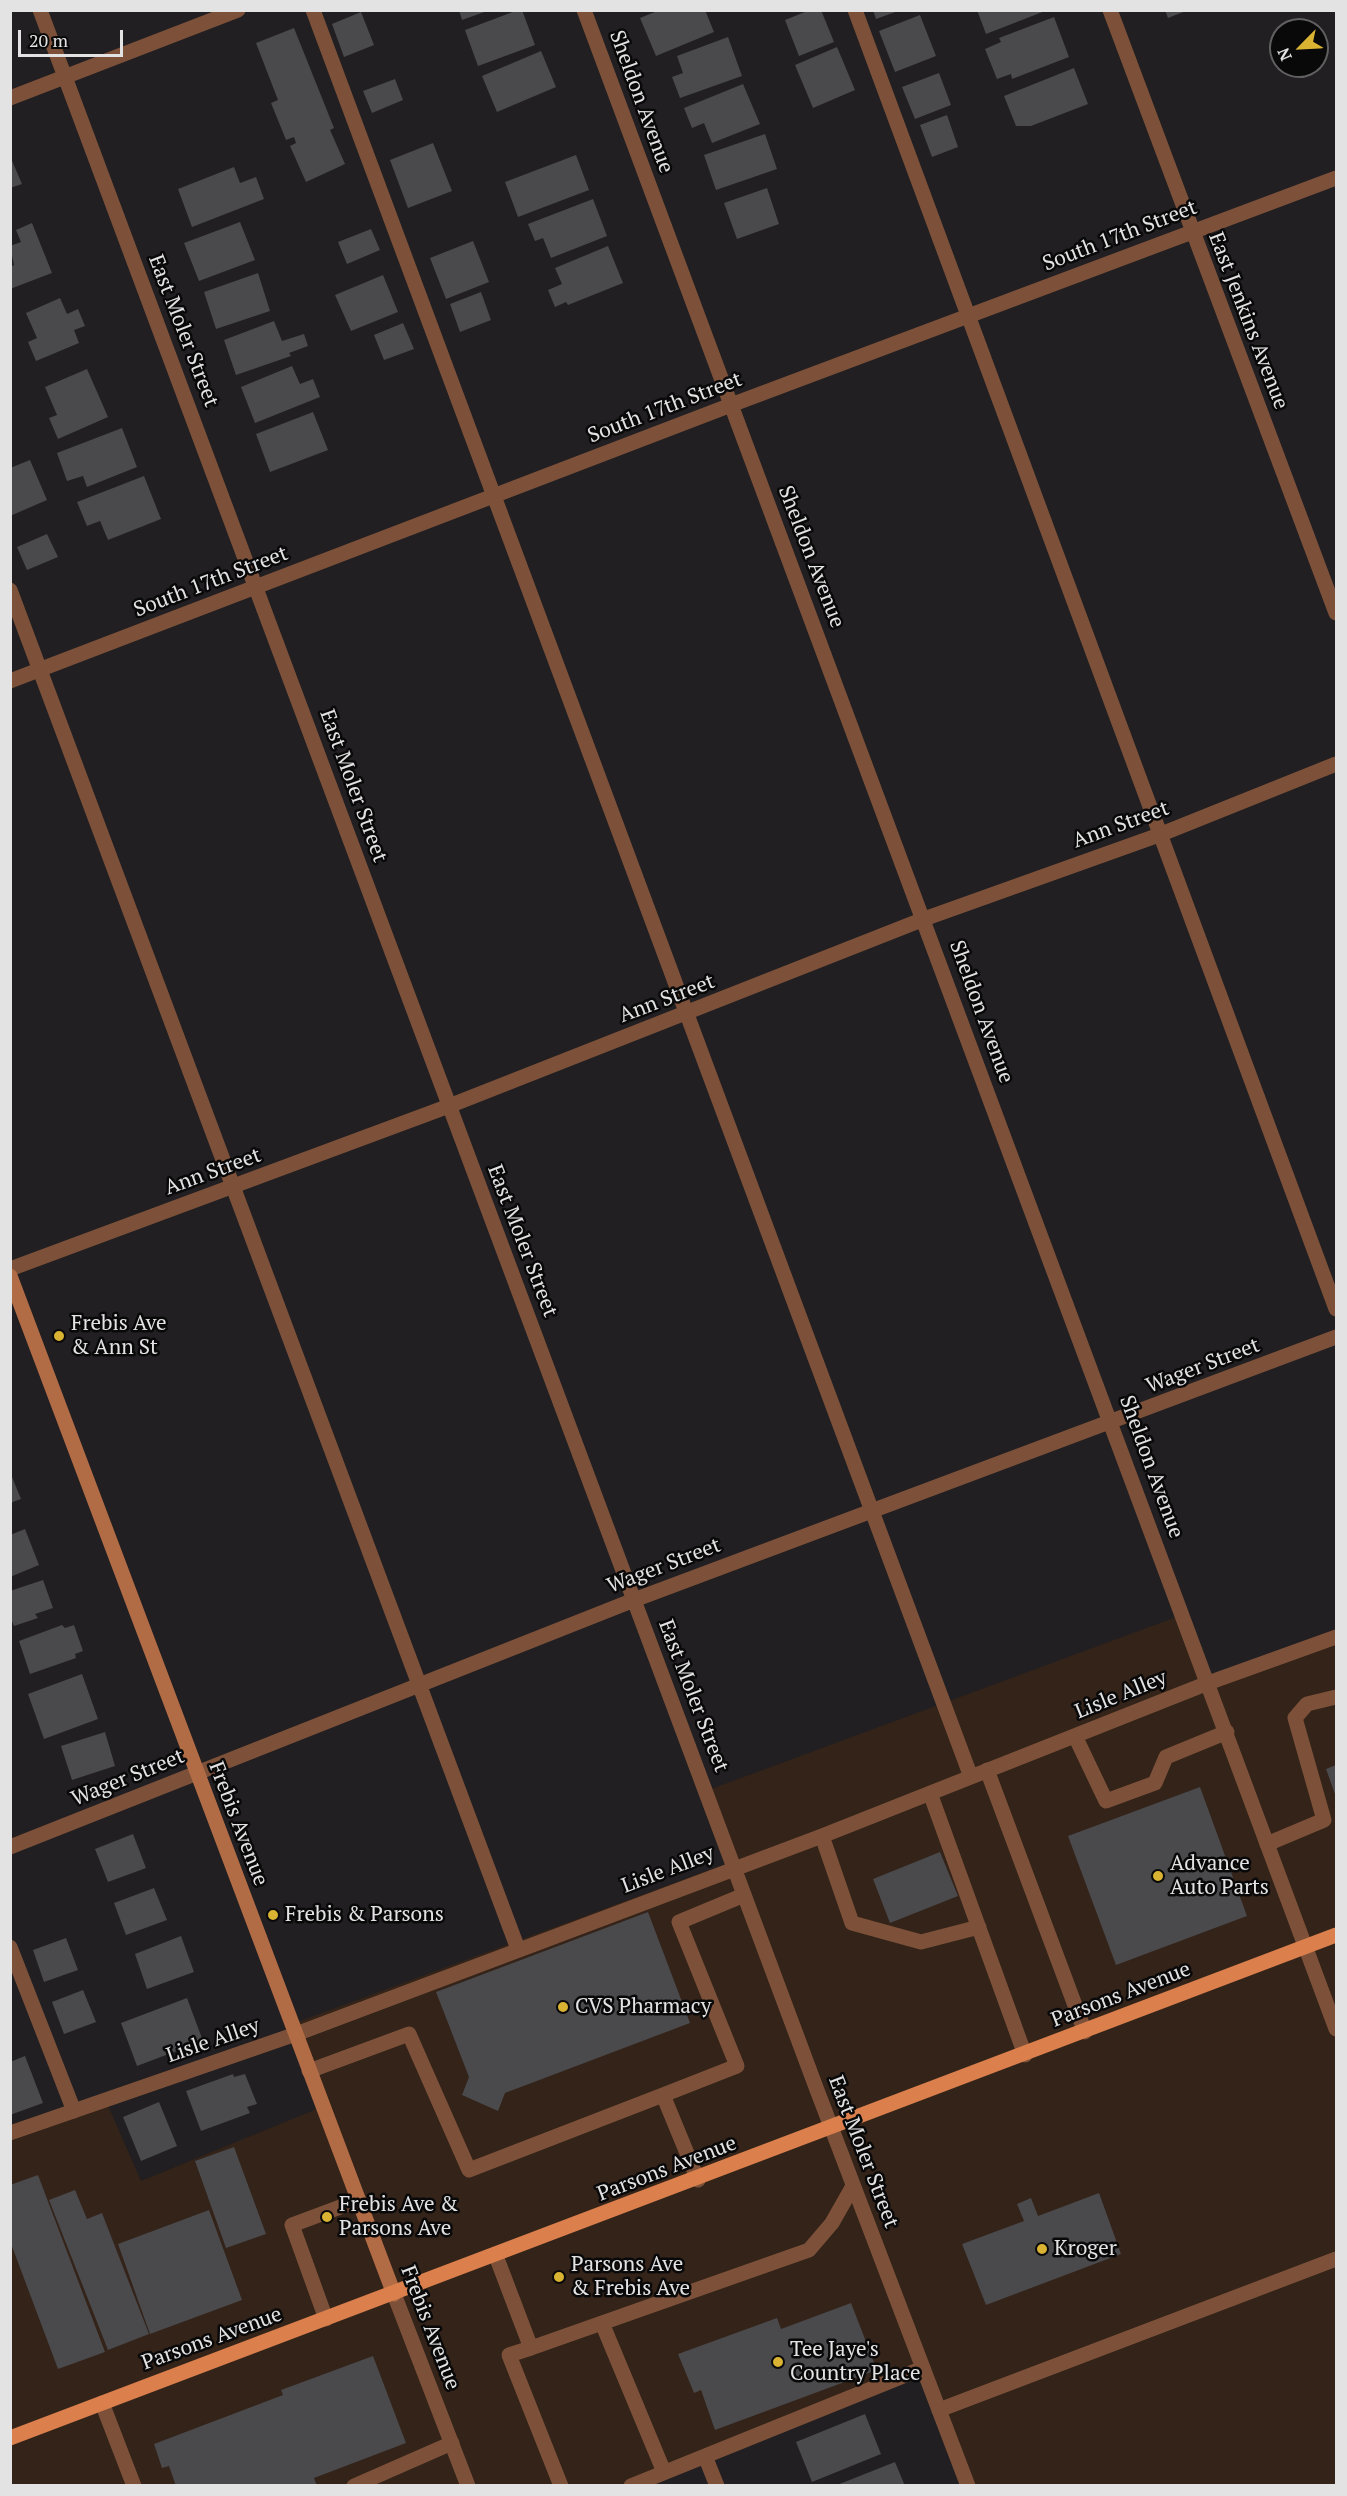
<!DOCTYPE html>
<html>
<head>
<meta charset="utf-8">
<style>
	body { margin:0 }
	#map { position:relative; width:1347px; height:2496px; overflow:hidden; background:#211f22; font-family:"PT Serif",serif }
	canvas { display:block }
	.frame { position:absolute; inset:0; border:12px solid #e4e3e4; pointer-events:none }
	.north { position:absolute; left:1269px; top:18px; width:60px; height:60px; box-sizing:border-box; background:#0a090a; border:2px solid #616061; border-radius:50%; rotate:246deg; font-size:16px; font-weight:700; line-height:24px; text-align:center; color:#e4e3e4 }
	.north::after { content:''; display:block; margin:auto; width:21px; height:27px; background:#dab333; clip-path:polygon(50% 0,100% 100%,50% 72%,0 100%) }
	.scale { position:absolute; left:18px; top:30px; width:105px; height:27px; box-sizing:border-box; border:3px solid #e4e3e4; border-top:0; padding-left:8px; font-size:18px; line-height:21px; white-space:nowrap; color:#e4e3e4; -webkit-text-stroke:4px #0a090a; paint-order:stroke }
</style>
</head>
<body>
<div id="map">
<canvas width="1347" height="2496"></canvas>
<div class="frame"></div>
<div class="north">N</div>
<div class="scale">20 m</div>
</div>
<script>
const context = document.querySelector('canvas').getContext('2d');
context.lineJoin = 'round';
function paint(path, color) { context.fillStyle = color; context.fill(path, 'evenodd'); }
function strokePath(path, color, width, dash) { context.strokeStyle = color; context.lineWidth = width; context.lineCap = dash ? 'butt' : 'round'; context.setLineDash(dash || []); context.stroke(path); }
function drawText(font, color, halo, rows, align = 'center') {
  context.font = font + ' "PT Serif",serif'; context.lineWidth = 5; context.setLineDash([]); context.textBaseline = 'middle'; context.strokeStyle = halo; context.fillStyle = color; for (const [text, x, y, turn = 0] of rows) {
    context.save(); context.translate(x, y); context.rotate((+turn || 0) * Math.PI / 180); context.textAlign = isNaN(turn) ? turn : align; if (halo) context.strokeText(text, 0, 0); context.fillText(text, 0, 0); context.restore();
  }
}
paint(new Path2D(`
	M1179 1616 1203 1679 1336 1634V2485H967L922 2370 630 2485H11V2130L103 2094 141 2181 319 2108 289 2025 731 1862 703 1792Z`), '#332319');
paint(new Path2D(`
	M459 10H487V11L462 20Z
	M518 10H522L535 45 478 66 465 30Z
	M660 10H705L714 32 656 56 640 18Z
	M810 10H821L834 42 799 56 785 20Z
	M873 10H897L898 11 876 19Z
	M977 10H1045V11L986 34Z
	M1165 10H1186V11L1168 18Z
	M361 12 374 45 344 57 332 24Z
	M920 15 936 56 895 72 879 31Z
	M1054 17 1069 57 1012 79 1011 74 997 79 985 49 1001 42 999 38Z
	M294 28 334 128 330 130 345 164 306 182 290 146 296 143 294 137 286 140 271 103 278 100 256 43Z
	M728 37 742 76 680 98 672 77 683 73 677 56Z
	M837 47 855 90 813 108 795 65Z
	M541 51 556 87 497 112 482 76Z
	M1074 68 1088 104 1031 126H1016L1004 96Z
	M939 73 951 105 915 119 902 87Z
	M395 79 403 100 372 113 363 91Z
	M743 84 760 124 712 143 704 123 692 128 684 108Z
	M947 115 958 147 932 157 920 125Z
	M765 134 777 169 716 190 704 155Z
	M433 143 452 191 408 208 390 160Z
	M576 155 589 190 518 217 505 182Z
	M10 156 22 184 10 188Z
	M234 167 240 183 256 177 264 199 192 227 178 189Z
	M767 188 779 224 737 239 724 203Z
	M593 199 607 236 551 258 543 238 535 241 528 224Z
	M240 222 255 260 199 281 184 243Z
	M32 223 52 273 10 289V267L14 265 10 246 21 242 16 230Z
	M371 229 380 250 347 264 338 242Z
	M473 241 489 282 446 299 430 258Z
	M608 246 623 283 568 305 566 302 555 307 548 290 562 284 555 268Z
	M258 273 270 311 216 329 204 292Z
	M383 275 398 312 351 331 335 295Z
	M481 292 491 320 460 332 450 304Z
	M60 298 67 314 78 309 85 326 74 330 79 343 36 361 28 342 37 338 26 313Z
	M274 321 282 341 304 334 308 346 289 353 291 356 236 375 224 340Z
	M403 323 414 349 384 360 374 335Z
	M292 366 300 384 313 379 320 397 255 423 241 387Z
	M87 369 108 417 58 439 49 418 57 415 45 387Z
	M313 412 328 450 270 472 256 434Z
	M122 428 137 467 87 487 83 476 67 481 57 453Z
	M30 460 47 500 10 516V468Z
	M144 476 161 519 108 540 100 521 87 526 77 502Z
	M47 534 58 557 27 570 17 547Z
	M10 1472 21 1499 10 1503Z
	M25 1529 39 1565 10 1577V1535Z
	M43 1580 53 1608 35 1614 38 1618 14 1626 10 1617V1591Z
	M62 1625 65 1628 74 1625 83 1651 75 1654 76 1658 30 1674 19 1641Z
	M82 1674 98 1719 44 1739 28 1694Z
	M105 1732 115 1766 72 1780 61 1746Z
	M1336 1765V1797L1326 1769Z
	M1200 1787 1247 1916 1116 1965 1068 1836Z
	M133 1834 146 1868 108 1882 95 1849Z
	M940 1852 958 1896 890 1923 873 1879Z
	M154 1888 167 1920 126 1935 114 1903Z
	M648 1912 690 2023 505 2093 498 2111 462 2095 469 2077 436 1992Z
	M181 1936 194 1972 147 1989 135 1954Z
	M66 1938 78 1970 44 1982 33 1950Z
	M83 1990 96 2022 64 2034 52 2002Z
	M187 1998 203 2041 137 2066 121 2023Z
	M25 2056 43 2103 10 2115V2062Z
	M233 2074 234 2077 245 2074 257 2104 247 2107 250 2113 201 2131 186 2091Z
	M159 2102 177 2146 141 2161 123 2117Z
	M234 2147 266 2234 226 2248 195 2161Z
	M38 2175 105 2352 58 2369 10 2241V2185Z
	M75 2190 87 2219 102 2213 149 2334 108 2350 49 2200Z
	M1099 2193 1121 2254 986 2305 962 2244 1024 2221 1017 2204 1031 2198 1038 2216Z
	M209 2210 242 2300 150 2334 118 2244Z
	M851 2303 877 2370 715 2430 701 2390 694 2393 678 2354 777 2318 781 2329Z
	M373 2356 406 2443 314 2478 317 2486H176L169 2466 162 2468 154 2444 283 2395 281 2390Z
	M865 2414 881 2454 812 2482 796 2442Z
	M895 2462 905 2486H837V2485Z`), '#4a494c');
strokePath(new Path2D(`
	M313 10 971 1777
	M855 10 1336 1309
	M10 590 518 1949
	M1075 1736 1106 1801 1155 1783 1166 1757 1227 1732
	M987 1770 1085 2032
	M930 1793 1025 2055
	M822 1836 852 1923 921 1942 979 1927
	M1267 1844 1324 1820 1295 1718 1307 1704 1336 1697
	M10 1947 74 2111
	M309 2071 409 2034 469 2170 663 2095 698 2180
	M663 2095 737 2066 679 1922 744 1895
	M10 2133 296 2034 822 1836 1208 1683 1336 1637
	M496 2256 531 2348 809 2250 832 2223 853 2186
	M326 2319 292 2225 359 2200
	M602 2323 664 2472
	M531 2348 509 2355 561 2486
	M102 2403 134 2486
	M939 2410 1336 2259
	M705 2456 717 2486
	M354 2486 452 2443
	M631 2486 923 2368`), '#7d5139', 15);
strokePath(new Path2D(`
	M40 10 817 2090 968 2486
	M584 10 1336 2029
	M1110 10 1336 613
	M10 98 238 10
	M10 681 731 405 1336 178
	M10 1269 449 1106 924 919 1159 835 1336 764
	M10 1847 634 1600 1336 1337
	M394 2294 468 2486`), '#7d5139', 15);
strokePath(new Path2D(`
	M10 1276 394 2294`), '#b26c45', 15);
strokePath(new Path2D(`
	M10 2438 1336 1935`), '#db804d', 15);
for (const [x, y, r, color] of [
	[59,1336,6,"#dab333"],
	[1158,1876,6,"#dab333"],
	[273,1915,6,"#dab333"],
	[563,2007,6,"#dab333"],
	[327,2217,6,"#dab333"],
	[1042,2249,6,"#dab333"],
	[559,2277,6,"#dab333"],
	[778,2362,6,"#dab333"]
]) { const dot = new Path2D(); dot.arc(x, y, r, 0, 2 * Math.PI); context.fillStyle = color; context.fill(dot); strokePath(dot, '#0a090a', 2); }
drawText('21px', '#e4e3e4', '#0a090a', [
	["Sheldon Avenue",641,102,70],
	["South 17th Street",1120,236,-21],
	["East Jenkins Avenue",1248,321,69],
	["East Moler Street",183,331,69],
	["South 17th Street",665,408,-21],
	["Sheldon Avenue",811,557,69],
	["South 17th Street",211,582,-21],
	["East Moler Street",353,786,70],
	["Ann Street",1121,825,-20],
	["Ann Street",667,999,-21],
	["Sheldon Avenue",981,1012,70],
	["Ann Street",213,1172,-20],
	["East Moler Street",522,1241,69],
	["Wager Street",1203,1366,-21],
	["Sheldon Avenue",1151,1467,70],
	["Wager Street",664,1566,-21],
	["Lisle Alley",1121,1695,-22],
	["East Moler Street",693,1696,69],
	["Wager Street",128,1778,-22],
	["Frebis Avenue",238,1824,69],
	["Lisle Alley",668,1870,-21],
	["Parsons Avenue",1121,1995,-21],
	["Lisle Alley",213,2041,-19],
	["East Moler Street",863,2152,69],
	["Parsons Avenue",667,2169,-21],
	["Frebis Avenue",430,2328,69],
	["Parsons Avenue",212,2339,-20]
]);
drawText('21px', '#e4e3e4', '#0a090a', [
	["Frebis Ave",71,1324],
	["& Ann St",71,1348],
	["Advance",1170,1864],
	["Auto Parts",1170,1888],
	["Frebis & Parsons",285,1915],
	["CVS Pharmacy",575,2007],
	["Frebis Ave &",339,2205],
	["Parsons Ave",339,2229],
	["Kroger",1054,2249],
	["Parsons Ave",571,2265],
	["& Frebis Ave",571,2289],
	["Tee Jaye's",790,2350],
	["Country Place",790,2374]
], 'left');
</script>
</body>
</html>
